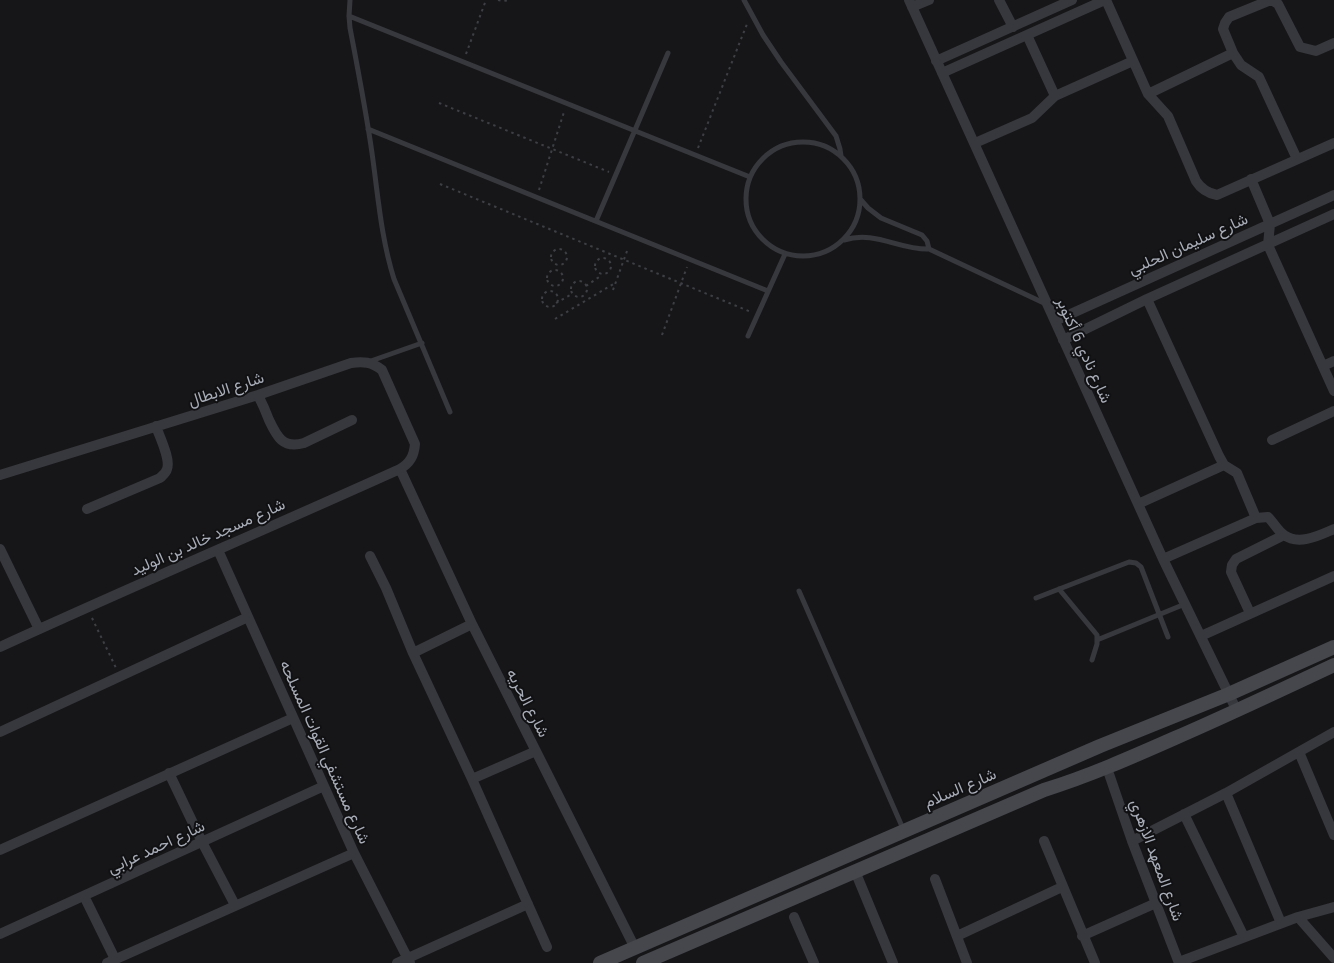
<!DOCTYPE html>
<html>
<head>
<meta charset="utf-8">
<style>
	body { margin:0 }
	canvas { display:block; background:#161618 }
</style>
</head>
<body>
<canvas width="1334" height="963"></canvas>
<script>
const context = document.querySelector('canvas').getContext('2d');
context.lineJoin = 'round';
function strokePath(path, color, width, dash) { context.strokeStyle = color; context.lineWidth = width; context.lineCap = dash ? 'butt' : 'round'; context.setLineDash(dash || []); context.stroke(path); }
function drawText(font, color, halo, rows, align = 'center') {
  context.font = font + ' "Exo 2",Vazirmatn,sans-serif'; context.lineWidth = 4; context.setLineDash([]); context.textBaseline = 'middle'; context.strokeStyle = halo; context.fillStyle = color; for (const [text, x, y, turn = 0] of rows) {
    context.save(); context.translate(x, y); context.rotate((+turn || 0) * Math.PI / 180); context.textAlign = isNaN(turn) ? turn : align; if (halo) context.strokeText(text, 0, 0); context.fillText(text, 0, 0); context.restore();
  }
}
strokePath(new Path2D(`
	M498 0 503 1 510 0
	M466 54 486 0
	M439 103 609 172
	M698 148 747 24
	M440 184 751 312
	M539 190 564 112
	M551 257a8 8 0 1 1 16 0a8 8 0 1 1-16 0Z
	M595 266a8 8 0 1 1 16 0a8 8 0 1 1-16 0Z
	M547 278a8 8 0 1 1 16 0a8 8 0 1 1-16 0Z
	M571 289a8 8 0 1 1 16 0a8 8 0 1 1-16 0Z
	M586 286 602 275
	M613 290 627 251
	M542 299a8 8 0 1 1 16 0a8 8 0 1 1-16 0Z
	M556 303 572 294
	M555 319 615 283
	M662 335 687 267
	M92 618 116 668`), '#3d3f44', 2, [2.5, 4]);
strokePath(new Path2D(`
	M350 0 349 16 350 28C358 70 366 111 372 153 378 195 381 238 394 279L450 412
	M744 0 763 35 781 62 836 136 840 149 841 156
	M349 16 750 177
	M368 129 768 291
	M746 199a57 57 0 1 1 114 0a57 57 0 1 1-114 0Z
	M861 200 868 208 881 218 922 235 927 241 929 249
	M596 221 668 53
	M844 240C875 230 899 250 929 249L1046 304
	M748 336 785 254
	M368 362 422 343
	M1059 589 1097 635V644L1092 660
	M799 591 904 831
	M1036 598 1129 562 1136 563 1141 567 1168 637
	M1097 640 1185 604`), '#37383d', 5);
strokePath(new Path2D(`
	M909 0 1163 559 1237 711
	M999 0 1013 27
	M1106 0 1148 94 1168 116 1196 181C1201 189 1207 193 1217 195L1334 143
	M912 7 929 0
	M1027 35 1055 96
	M936 61 1072 0
	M942 73 1105 0
	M1148 94 1233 53
	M975 143 1032 118 1055 96 1133 61
	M1297 159 1259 77 1241 65 1233 53 1223 29 1225 23 1229 17 1268 1H1273L1278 4 1300 47 1316 51 1334 43
	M1251 179 1270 224 1268 245 1334 391
	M1147 299 1219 456 1224 465 1237 473 1256 518
	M1055 321 1334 195
	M1063 340 1147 299 1334 214
	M1323 366 1334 361
	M258 395C262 403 266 412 269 420 277 437 283 449 304 443L352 420
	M1272 440 1334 411
	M400 469 472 624 635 948
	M0 475 258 395 351 363C363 361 372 362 382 370L415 444C414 456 410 463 400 469 267 529 133 586 0 647
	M1138 504 1224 465
	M87 509 160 478C163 475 166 473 167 469 171 459 159 436 156 426
	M0 549 39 629
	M218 550 354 853 410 963
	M370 556 386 588 413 653 472 779 547 947
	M1163 559 1256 518 1268 517C1274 523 1278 531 1284 535 1299 546 1320 535 1334 529
	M1250 613 1231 572 1232 565 1236 559 1284 535
	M1201 636 1334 576
	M413 653 472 624
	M0 732 248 617
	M1299 752 1334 835
	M1107 768 1132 841 1179 963
	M169 773 202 842 235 905
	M472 779 536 751
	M1226 793 1281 923
	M1184 814 1244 937
	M1044 841 1095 963
	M1132 841 1226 793 1334 732
	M0 850 293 718
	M855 871 893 963
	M935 879 967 963
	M84 896 115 959
	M794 917 814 963
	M1298 917 1334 958
	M0 934 324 786
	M957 936 1062 887
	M1082 936 1156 903
	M1179 962 1298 917 1334 907
	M107 963 354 853
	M397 963 528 904`), '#37383d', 10);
strokePath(new Path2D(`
	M600 963 1100 746 1229 694 1334 647
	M643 963 1044 790C1089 776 1132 757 1175 738 1228 715 1281 690 1334 665`), '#45474d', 14);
drawText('16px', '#a8adb8', '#111113', [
	["شارع سليمان الحلبي",1188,244,-24],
	["شارع نادي 6 أكتوبر",1084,350,66],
	["شارع الابطال",226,389,-18],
	["شارع مسجد خالد بن الوليد",208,537,-24],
	["شارع الحريه",528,703,63],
	["شارع مستشفي القوات المسلحه",325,752,66],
	["شارع السلام",960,788,-23],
	["شارع احمد عرابي",156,847,-25],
	["شارع المعهد الازهري",1157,860,70]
]);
</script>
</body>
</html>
